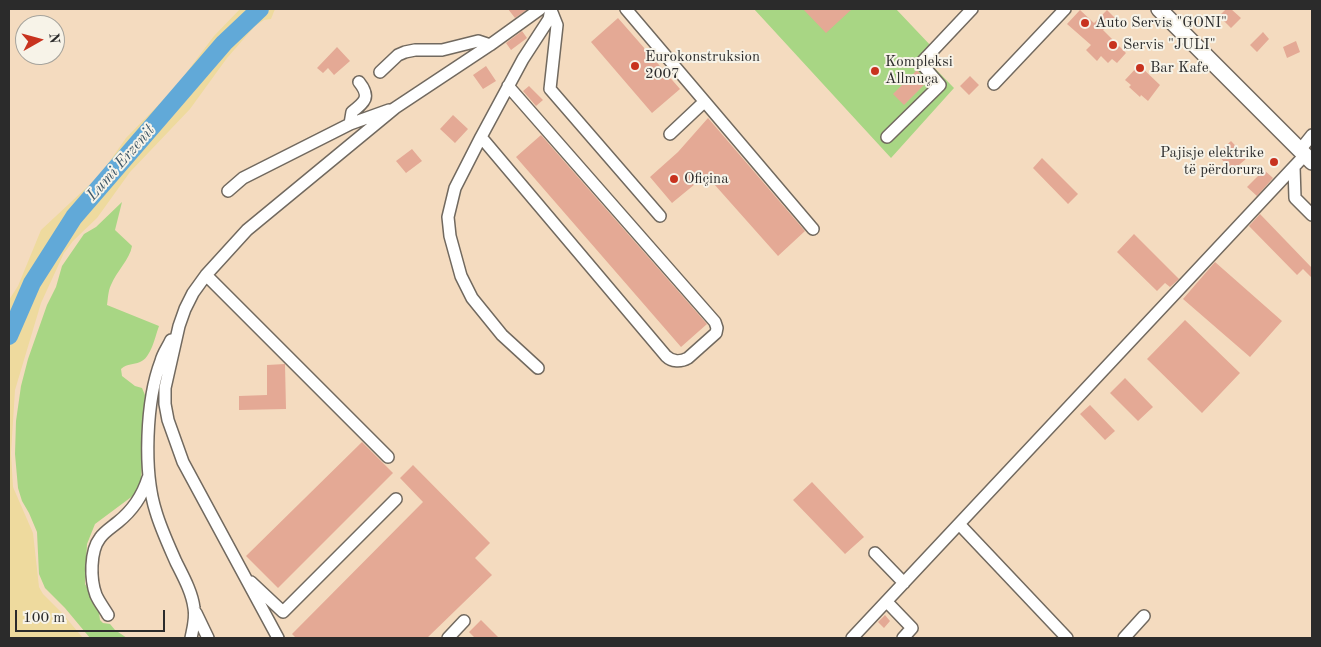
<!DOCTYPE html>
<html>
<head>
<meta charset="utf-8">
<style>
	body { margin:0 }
	#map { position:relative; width:1321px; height:647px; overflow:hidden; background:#f4dbbf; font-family:"Old Standard TT",serif }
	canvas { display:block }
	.frame { position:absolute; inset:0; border:10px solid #2b2b2b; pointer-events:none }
	.north { position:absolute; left:15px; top:15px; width:50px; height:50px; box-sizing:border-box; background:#f7f3e8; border:1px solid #a5a39c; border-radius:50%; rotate:83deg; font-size:14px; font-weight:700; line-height:20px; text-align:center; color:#2b2b2b }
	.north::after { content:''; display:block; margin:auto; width:18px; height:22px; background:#c8321e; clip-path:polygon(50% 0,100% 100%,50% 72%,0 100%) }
	.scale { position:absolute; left:15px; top:610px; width:150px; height:22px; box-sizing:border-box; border:2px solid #2b2b2b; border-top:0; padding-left:6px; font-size:15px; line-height:18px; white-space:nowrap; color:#2b2b2b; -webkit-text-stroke:4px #f7f3e8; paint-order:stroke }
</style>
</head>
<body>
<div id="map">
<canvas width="1321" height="647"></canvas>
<div class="frame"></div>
<div class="north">N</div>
<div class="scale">100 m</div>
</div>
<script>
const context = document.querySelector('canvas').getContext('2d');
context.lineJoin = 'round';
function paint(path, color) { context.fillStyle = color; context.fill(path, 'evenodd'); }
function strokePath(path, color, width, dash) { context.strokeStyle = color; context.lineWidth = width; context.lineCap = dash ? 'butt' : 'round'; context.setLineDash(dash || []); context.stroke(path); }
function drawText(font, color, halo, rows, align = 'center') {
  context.font = font + ' "Old Standard TT",serif'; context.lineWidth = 4; context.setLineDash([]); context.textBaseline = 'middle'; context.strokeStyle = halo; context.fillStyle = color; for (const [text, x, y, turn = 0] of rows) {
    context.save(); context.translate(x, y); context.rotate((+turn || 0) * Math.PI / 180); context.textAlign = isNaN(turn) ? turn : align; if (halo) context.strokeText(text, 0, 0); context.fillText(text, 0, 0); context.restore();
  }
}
paint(new Path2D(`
	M754 9H896L932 47 923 56 954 88 891 158Z
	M122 202 115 230 132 246C130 259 116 272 111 285 108 291 108 299 107 305L159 326C155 337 151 358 140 362 133 365 128 363 121 369L122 376 135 386 142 388 145 395 141 482 134 495 95 524 87 544 85 584 98 605 100 620 103 623 110 624 115 630 127 638H90L65 608 45 588 39 574 37 532 29 513 22 501 18 488 15 454 16 421 21 386 28 359 47 305 56 287 62 266 84 234 96 227Z`), '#a8d684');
paint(new Path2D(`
	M240 9H275L271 19 264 20 255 26 227 58 190 109 130 172 97 218 73 241 64 253 41 303 15 390 11 453 13 487 33 533 39 587 43 594 62 613 83 638H9V300L18 286 41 230 100 175 126 138 174 89 214 36Z`), '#eeda9e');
strokePath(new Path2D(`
	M9 336 32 283 74 217 224 43 260 9`), '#61a9d8', 18);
paint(new Path2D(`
	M508 9H528L515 18Z
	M803 9H852L826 33Z
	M1226 9H1231L1241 18 1231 28 1219 16Z
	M1080 10 1094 23 1107 10 1115 18 1103 30 1126 53 1117 63 1112 59 1108 63 1101 56 1097 61 1086 50 1091 45 1067 24Z
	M618 18 680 89 652 113 591 42Z
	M522 31 527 38 511 50 506 43Z
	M1263 32 1269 39 1257 52 1250 45Z
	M1296 41 1300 52 1287 58 1283 47Z
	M337 47 350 61 334 75 328 68 323 73 317 68Z
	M1139 65 1160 85 1148 101 1141 95 1140 97 1129 87 1131 85 1125 80Z
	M486 66 496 81 483 89 473 75Z
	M917 70 927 82 904 105 893 94Z
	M970 76 979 85 969 95 960 86Z
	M529 86 543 100 536 106 523 91Z
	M453 115 468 129 455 143 440 129Z
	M708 118 805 231 778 256 706 175 672 203 650 177 678 152Z
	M541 135 707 324 681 347 516 157Z
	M1231 141 1247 158 1232 171 1217 154Z
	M412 149 422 161 406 173 396 161Z
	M1042 158 1078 194 1068 204 1033 168Z
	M1264 170 1273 178 1257 196 1247 187Z
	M1260 214 1312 268V278L1303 269 1297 275 1249 226Z
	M1134 234 1179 279 1170 287 1165 283 1157 291 1117 252Z
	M1215 262 1282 321 1250 357 1183 299Z
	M1185 320 1240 373 1202 413 1147 359Z
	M285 364 286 409 239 410V396L267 395V365Z
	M1125 378 1153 407 1138 421 1110 393Z
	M1090 405 1115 431 1105 440 1080 414Z
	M362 442 393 473 278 588 246 556Z
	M413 465 490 543 475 558 492 575 427 638H296L292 634 423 502 400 478Z
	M812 482 864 537 845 554 793 500Z
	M885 615 890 621 884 628 878 622Z
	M481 620 499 638H475L469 632Z`), '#e4a995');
const minor = new Path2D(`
	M626 9 813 229
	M551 10 557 25 550 89 660 216
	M380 72 398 55 405 52 415 50H442L478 41 490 45
	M994 84 1065 9
	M508 86 715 322 717 328 716 333 688 358C681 362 672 362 666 356L481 137 523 59 549 19 551 9
	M350 124 352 112C365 102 371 97 359 82
	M670 134 704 102
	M481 137 455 188 448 217 450 236 461 276 472 298 502 335 538 368
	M887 137 940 85 921 63 972 9
	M1300 150 1312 135
	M1294 167 1295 198 1312 215
	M228 191 243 178 350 124 389 110
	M206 275 388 457
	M171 340C168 347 163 353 161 361 146 400 143 472 156 512 161 529 169 546 176 562 183 576 192 592 194 608 196 618 193 628 191 638
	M960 525 1067 638
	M875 553 904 583
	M251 582 283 612 396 499
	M887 602 912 628 903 638
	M196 613 208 638
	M108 615C104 608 99 602 96 595 90 579 90 551 100 538 104 532 112 527 118 522 133 510 142 497 148 478
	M278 638 183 462 168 420 165 404V388L179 326 185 309 193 293 206 275 247 230 395 108 490 45 540 9
	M448 638 464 621
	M852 638 1305 155
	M1124 638 1144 616`);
const major = new Path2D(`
	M1159 9 1312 162`);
strokePath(minor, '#71695f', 14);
strokePath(major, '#71695f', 18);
strokePath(minor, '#fff', 11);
strokePath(major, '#fff', 15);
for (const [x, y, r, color] of [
	[1085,23,5,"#c8321e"],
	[1113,45,5,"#c8321e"],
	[635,66,5,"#c8321e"],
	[1140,68,5,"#c8321e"],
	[875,71,5,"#c8321e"],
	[1274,162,5,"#c8321e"],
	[674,179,5,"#c8321e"]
]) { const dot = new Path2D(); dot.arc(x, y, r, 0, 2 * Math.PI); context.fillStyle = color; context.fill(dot); strokePath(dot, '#f7f3e8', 2); }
drawText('15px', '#2b2b2b', '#f7f3e8', [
	["Auto Servis \"GONI\"",1095,23],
	["Servis \"JULI\"",1123,45],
	["Eurokonstruksion",645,57],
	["2007",645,74],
	["Kompleksi",885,62],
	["Allmuça",885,79],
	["Bar Kafe",1150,68],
	["Pajisje elektrike",1264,153,"right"],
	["të përdorura",1264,170,"right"],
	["Ofiçina",684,179]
], 'left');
drawText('italic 16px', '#3e5768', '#f7f3e8', [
	["Lumi Erzenit",121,163,-49]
]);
</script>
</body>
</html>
